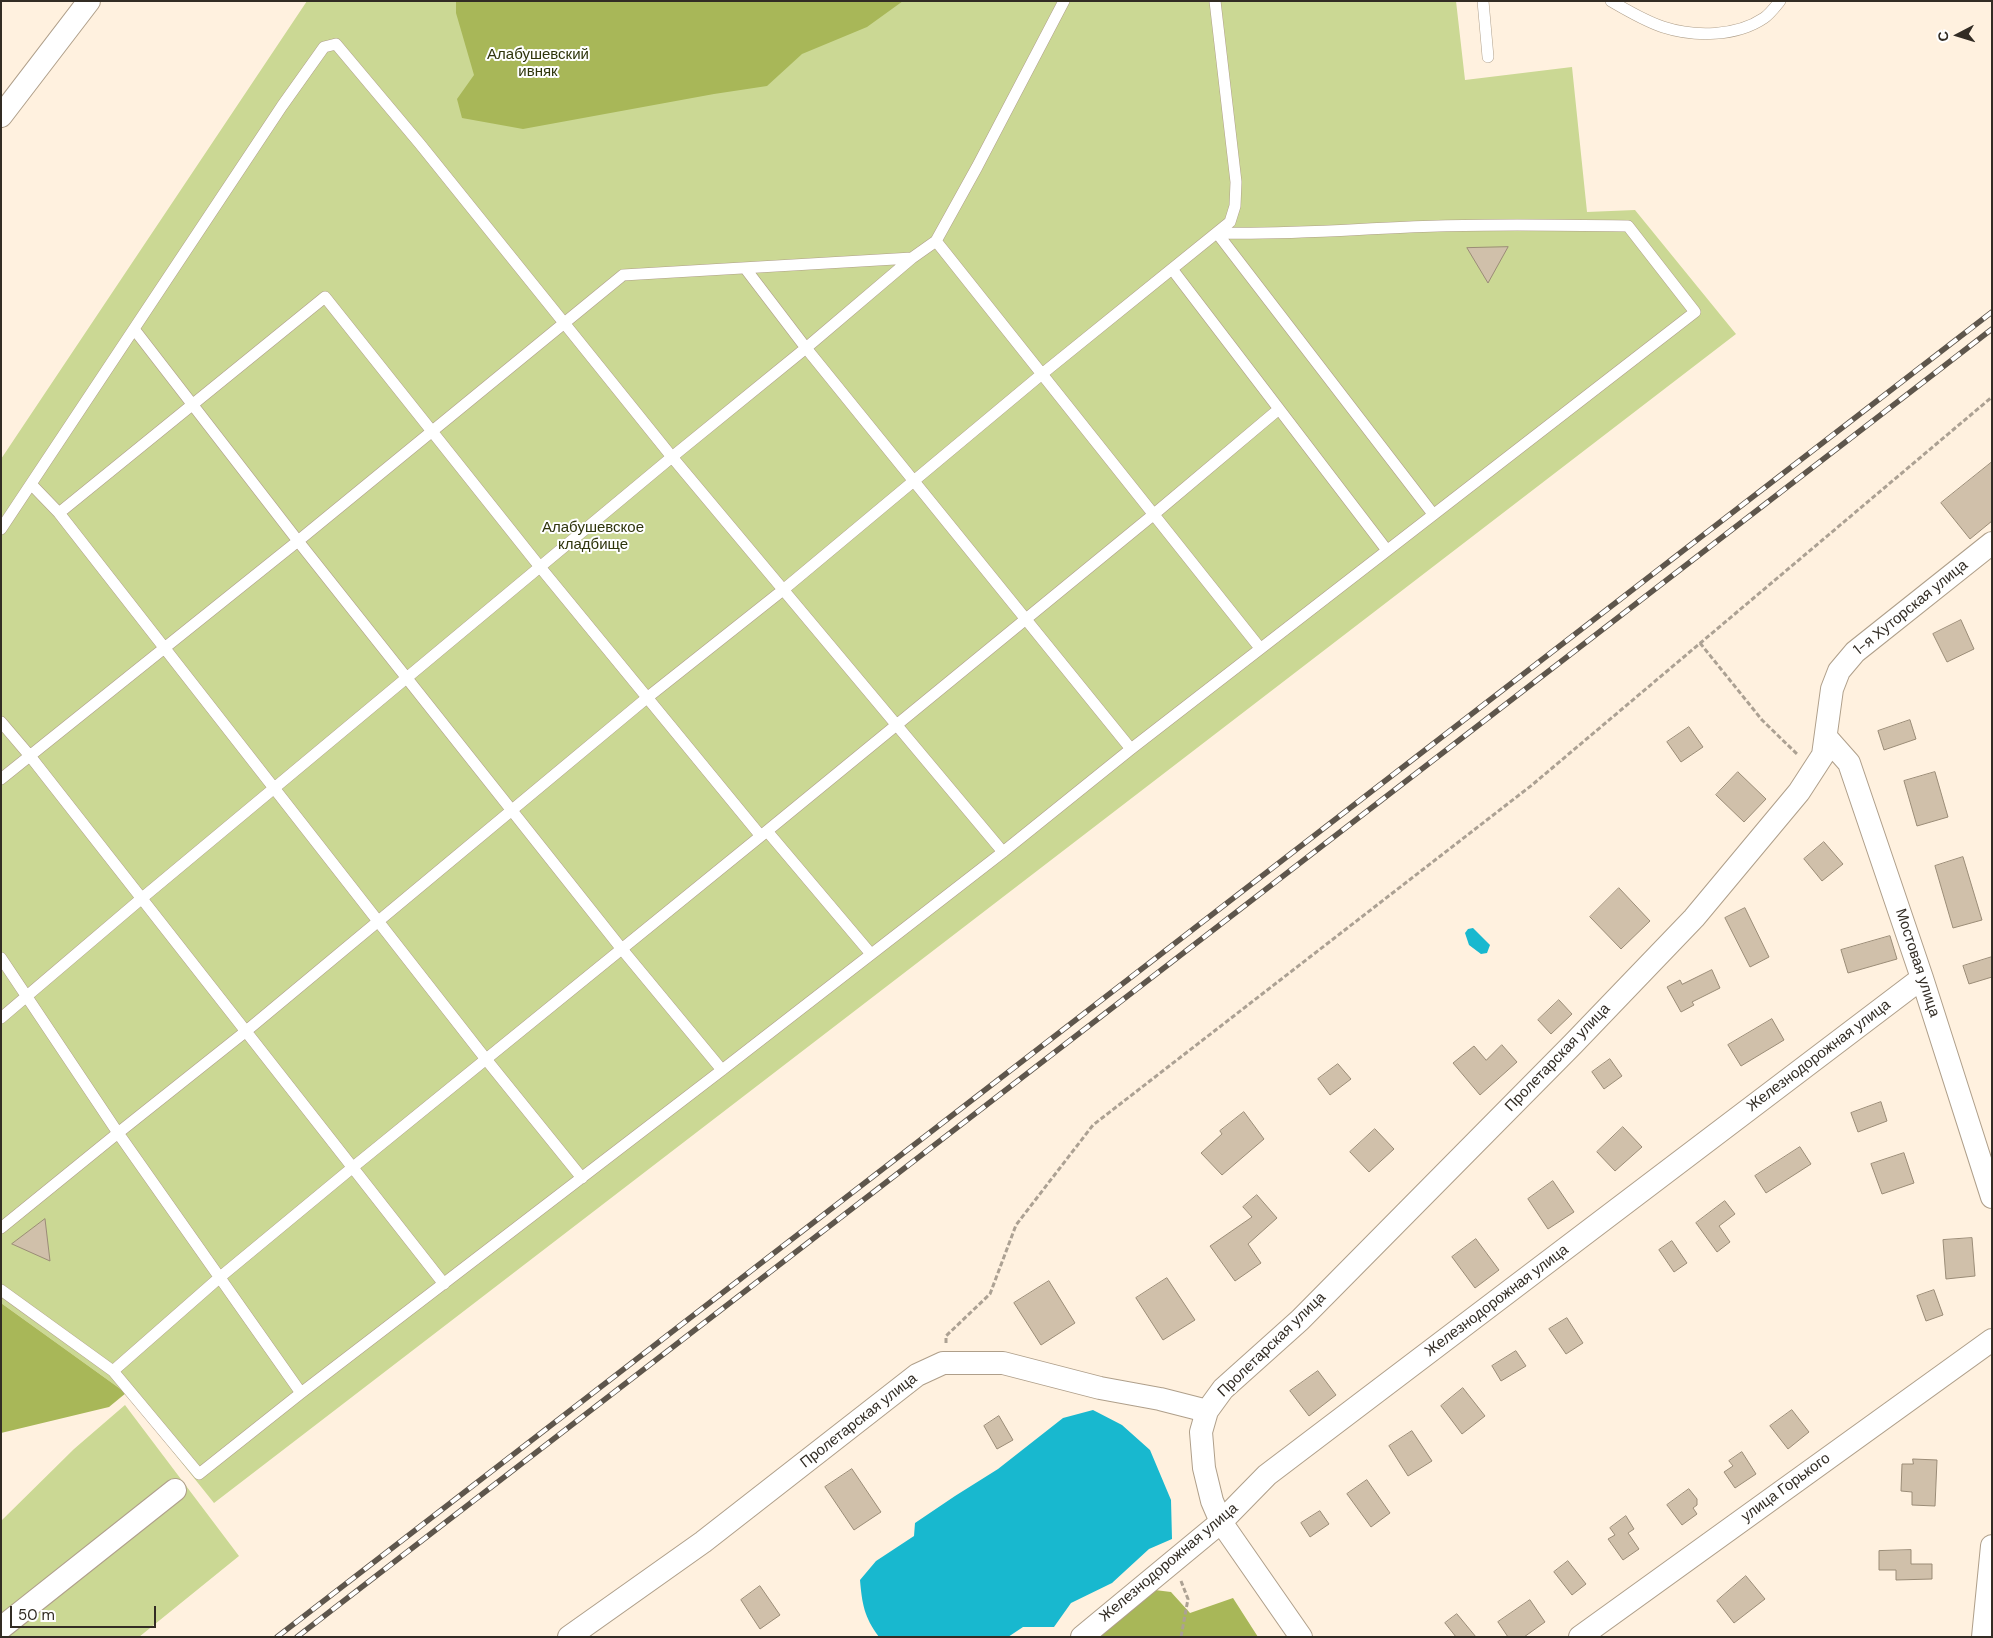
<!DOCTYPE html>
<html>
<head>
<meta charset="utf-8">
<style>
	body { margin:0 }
	#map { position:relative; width:1993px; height:1638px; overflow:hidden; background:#fff1df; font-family:"DM Sans",sans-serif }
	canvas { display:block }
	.frame { position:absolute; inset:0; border:2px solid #322c24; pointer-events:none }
	.north { position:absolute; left:1933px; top:10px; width:50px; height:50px; -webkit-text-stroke:4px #fff; paint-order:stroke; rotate:265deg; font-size:14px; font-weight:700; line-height:20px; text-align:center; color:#322c24 }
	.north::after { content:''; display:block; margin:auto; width:18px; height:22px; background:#322c24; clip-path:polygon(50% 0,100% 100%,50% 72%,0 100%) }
	.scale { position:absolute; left:10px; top:1606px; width:146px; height:22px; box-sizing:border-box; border:2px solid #322c24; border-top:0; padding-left:6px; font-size:15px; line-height:18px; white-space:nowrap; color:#322c24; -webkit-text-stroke:4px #fff; paint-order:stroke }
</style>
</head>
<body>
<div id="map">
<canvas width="1993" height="1638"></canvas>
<div class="frame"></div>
<div class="north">С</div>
<div class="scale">50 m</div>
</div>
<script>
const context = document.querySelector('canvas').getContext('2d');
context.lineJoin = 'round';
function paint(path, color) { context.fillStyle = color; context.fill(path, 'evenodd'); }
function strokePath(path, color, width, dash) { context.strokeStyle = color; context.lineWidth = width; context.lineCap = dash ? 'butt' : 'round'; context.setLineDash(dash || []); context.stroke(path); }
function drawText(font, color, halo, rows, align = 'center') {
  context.font = font + ' "DM Sans",sans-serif'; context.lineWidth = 4; context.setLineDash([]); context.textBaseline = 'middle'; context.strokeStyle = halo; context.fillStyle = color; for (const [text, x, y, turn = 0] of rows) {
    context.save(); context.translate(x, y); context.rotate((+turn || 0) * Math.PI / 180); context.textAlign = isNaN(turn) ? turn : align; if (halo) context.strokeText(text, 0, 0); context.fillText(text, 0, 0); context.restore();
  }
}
paint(new Path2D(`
	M307 1H1456L1465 80 1572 67 1587 212 1635 210 1736 334 214 1503 126 1393 1 1303V459Z
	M125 1405 239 1556 139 1637H1V1521L74 1449Z`), '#cbd894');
paint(new Path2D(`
	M456 1H903L867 27 802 54 767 86 714 94 523 129 462 118 457 99 474 75 456 13Z
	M1 1303 126 1393 109 1407 1 1433Z
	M1155 1590 1171 1592 1190 1613 1233 1598 1258 1637H1092Z`), '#a8b758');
paint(new Path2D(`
	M1473 928 1490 945 1487 953 1481 954 1469 945 1465 933 1468 929Z
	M1093 1410 1122 1425 1150 1450 1171 1500 1172 1539 1149 1549 1112 1583 1071 1603 1054 1627H1023L1008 1637H879C864 1617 862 1603 860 1580L876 1561 914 1536 915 1523 955 1496 998 1469 1063 1418Z`), '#18b8cf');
const building = new Path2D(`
	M1508 247 1488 283 1467 248Z
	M1992 462V521L1970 539 1941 503Z
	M1961 620 1974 649 1947 662 1933 634Z
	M1910 720 1916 739 1884 750 1878 731Z
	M1689 727 1703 747 1681 762 1667 742Z
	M1738 772 1766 799 1744 822 1716 795Z
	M1935 772 1948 817 1917 826 1904 781Z
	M1824 842 1843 864 1822 881 1804 859Z
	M1963 857 1982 920 1953 928 1935 866Z
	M1619 888 1650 921 1621 949 1590 917Z
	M1745 908 1769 957 1750 967 1725 918Z
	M1890 936 1897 959 1848 973 1841 950Z
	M1992 957V977L1969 984 1963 966Z
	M1712 970 1720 988 1692 1002 1694 1005 1681 1012 1667 987 1680 980 1682 984Z
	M1559 1000 1572 1014 1551 1034 1538 1020Z
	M1772 1019 1784 1040 1741 1066 1728 1045Z
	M1502 1045 1517 1062 1480 1095 1453 1063 1474 1046 1486 1060Z
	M1610 1059 1622 1076 1604 1089 1592 1072Z
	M1338 1064 1351 1079 1330 1095 1318 1079Z
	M1881 1102 1887 1121 1858 1132 1851 1113Z
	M1244 1112 1264 1139 1222 1175 1201 1153 1222 1134 1220 1131Z
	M1623 1127 1642 1147 1615 1171 1597 1152Z
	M1375 1129 1394 1149 1369 1172 1350 1152Z
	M1800 1147 1811 1164 1766 1193 1755 1176Z
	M1904 1153 1914 1183 1882 1194 1871 1164Z
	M1553 1181 1574 1212 1548 1229 1528 1199Z
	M1257 1195 1277 1218 1248 1244 1261 1263 1235 1281 1210 1246 1252 1217 1243 1207Z
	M1725 1201 1735 1214 1719 1226 1730 1242 1717 1252 1696 1223Z
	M45 1219 50 1261 12 1244Z
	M1972 1238 1975 1276 1946 1279 1943 1240Z
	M1476 1239 1499 1270 1475 1288 1452 1257Z
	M1672 1241 1687 1263 1674 1272 1659 1250Z
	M1167 1278 1195 1320 1163 1340 1136 1298Z
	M1049 1281 1075 1323 1041 1345 1014 1303Z
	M1934 1290 1943 1315 1926 1321 1917 1296Z
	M1567 1318 1583 1343 1566 1354 1549 1329Z
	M1516 1351 1526 1366 1501 1381 1492 1366Z
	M1318 1371 1336 1395 1309 1416 1290 1391Z
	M1463 1388 1485 1416 1462 1434 1441 1406Z
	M1792 1410 1809 1432 1788 1449 1770 1426Z
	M999 1416 1013 1440 997 1449 984 1426Z
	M1412 1431 1432 1461 1408 1476 1389 1446Z
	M1742 1452 1756 1474 1735 1488 1724 1472 1733 1466 1729 1461Z
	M1913 1459 1937 1460 1935 1506 1912 1505V1492L1901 1491 1902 1464H1913Z
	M852 1469 881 1512 854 1530 825 1487Z
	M1367 1480 1390 1513 1371 1527 1347 1494Z
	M1689 1489 1697 1499V1505L1693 1508 1697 1514 1682 1525 1667 1505Z
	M1320 1511 1329 1524 1310 1537 1301 1523Z
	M1626 1516 1634 1529 1628 1533 1639 1549 1623 1560 1608 1539 1615 1535 1610 1528Z
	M1911 1550V1564H1932V1579L1896 1580V1570H1879V1551Z
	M1568 1561 1586 1584 1572 1595 1554 1572Z
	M1746 1576 1765 1599 1734 1623 1717 1601Z
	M760 1586 780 1615 760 1629 741 1600Z
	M1530 1600 1545 1622 1524 1637H1508L1498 1622Z
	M1457 1614 1476 1637H1456L1445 1623Z`);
paint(building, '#d0c0aa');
strokePath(building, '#9b8c77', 1);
const lane = new Path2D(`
	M1483 1 1488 57
	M1611 1C1628 11 1645 21 1663 27 1694 37 1736 37 1764 18 1770 14 1775 7 1780 1
	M1217 233 1433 514
	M936 241 1260 648
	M745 268 806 348 1131 749
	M1172 269 1386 549
	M134 329 298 541 621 948 722 1070
	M31 484 59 513 485 1058 582 1178
	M59 513 325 297 540 567 760 835
	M1 529 282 106 324 47 336 44 420 144 672 457 1003 852
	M1 722 30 756 444 1284
	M1 779 298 541 623 275 912 258
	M767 831 871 954
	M1 958 118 1133 301 1393
	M1 1018 141 899 672 457 806 348 912 258 936 241 977 167 1064 1
	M1 1228 118 1133 245 1032 648 697 783 590 1042 374 1230 222 1235 206 1236 182 1215 1
	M1 1290 113 1371 199 1474 301 1393 722 1070 1003 852 1131 749 1695 312 1628 226C1565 225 1501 224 1438 226 1364 228 1291 235 1217 233
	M113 1371 219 1278 352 1168 767 831 1153 515 1279 409`);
const street = new Path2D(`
	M1 116 89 1
	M1826 737 1849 763 1922 978 1992 1197
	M1207 1411 1201 1432 1204 1468 1212 1501 1221 1522 1301 1637
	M1 1628 175 1490
	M569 1637 703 1542 917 1375 943 1363H1003L1100 1388 1160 1399 1207 1411 1223 1389 1300 1320 1573 1044 1694 918 1799 792 1823 755 1832 689 1839 671 1855 652 1992 543
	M1082 1637 1221 1522 1267 1475 1922 978
	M1580 1637 1992 1340
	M1983 1637 1992 1546`);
strokePath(lane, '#af9f8a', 12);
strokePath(street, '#af9f8a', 24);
strokePath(new Path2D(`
	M1700 643 1762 720 1798 755
	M946 1343V1336L990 1294 1016 1225 1093 1125 1532 785 1992 397
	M1181 1581 1188 1599 1181 1637`), '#aca193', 3, [5, 2.5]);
strokePath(lane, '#fff', 11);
strokePath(street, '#fff', 22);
const rail = new Path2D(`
	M277 1637 1992 312
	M297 1637 1992 329`);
strokePath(rail, '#5e564c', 5.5);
strokePath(rail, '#fff', 4, [11]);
drawText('15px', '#2f350c', '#fff', [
	["Алабушевский",538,55],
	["ивняк",538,72],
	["Алабушевское",593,528],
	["кладбище",593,545]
]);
drawText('15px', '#322c24', '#fff', [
	["1-я Хуторская улица",1911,608,-39],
	["Мостовая улица",1917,963,72],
	["Железнодорожная улица",1819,1056,-37],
	["Пролетарская улица",1558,1058,-46],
	["Железнодорожная улица",1497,1301,-37],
	["Пролетарская улица",1272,1345,-44],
	["Пролетарская улица",859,1421,-38],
	["улица Горького",1786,1488,-36],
	["Железнодорожная улица",1169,1563,-40]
]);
</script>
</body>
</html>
